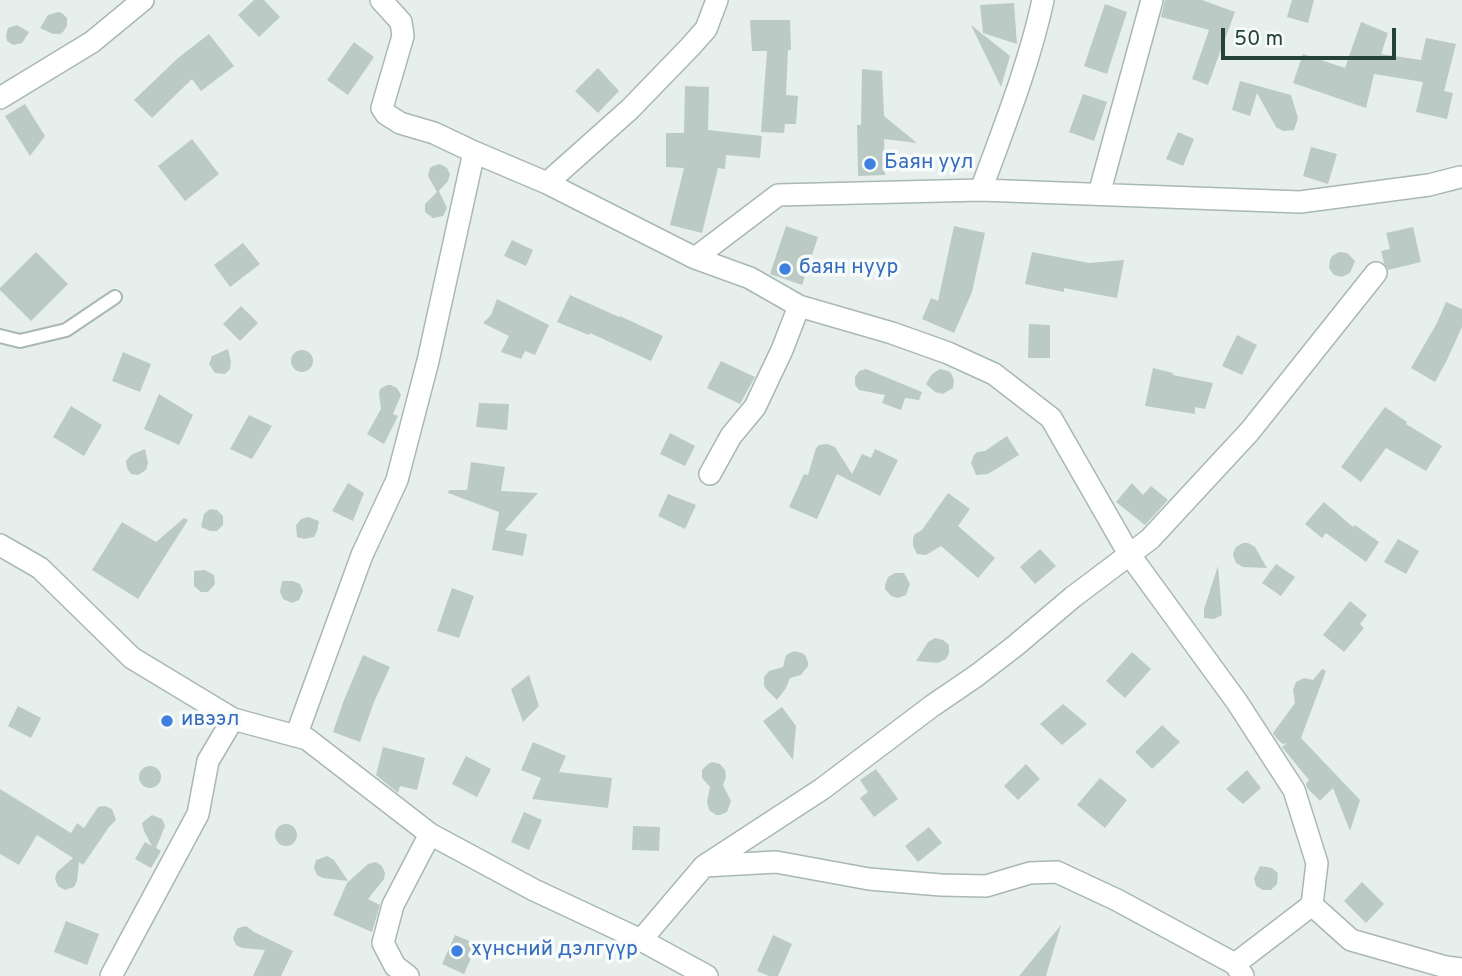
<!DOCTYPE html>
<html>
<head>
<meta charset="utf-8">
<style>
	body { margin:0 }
	#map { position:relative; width:1462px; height:976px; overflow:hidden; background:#e6efeb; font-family:Overpass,sans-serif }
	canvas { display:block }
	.scale { position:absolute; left:1221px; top:28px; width:175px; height:32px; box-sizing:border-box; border:4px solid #24423a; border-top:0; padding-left:9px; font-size:21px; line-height:24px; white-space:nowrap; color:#24423a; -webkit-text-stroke:5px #f7fbf9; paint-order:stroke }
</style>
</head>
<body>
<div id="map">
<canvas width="1462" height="976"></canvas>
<div class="scale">50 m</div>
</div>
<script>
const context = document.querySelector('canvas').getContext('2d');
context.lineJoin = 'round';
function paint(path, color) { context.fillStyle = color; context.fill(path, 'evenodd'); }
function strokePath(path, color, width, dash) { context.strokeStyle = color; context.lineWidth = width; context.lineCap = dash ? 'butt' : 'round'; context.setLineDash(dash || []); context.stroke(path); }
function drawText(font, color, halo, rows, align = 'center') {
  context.font = font + ' Overpass,sans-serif'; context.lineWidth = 7; context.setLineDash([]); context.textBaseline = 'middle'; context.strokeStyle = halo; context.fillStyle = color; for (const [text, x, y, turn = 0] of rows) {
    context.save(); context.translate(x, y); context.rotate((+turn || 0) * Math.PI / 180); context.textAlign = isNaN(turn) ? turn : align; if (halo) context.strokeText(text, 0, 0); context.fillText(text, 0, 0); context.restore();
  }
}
paint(new Path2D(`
	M254 0H264L280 17 259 37 238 15Z
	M1165 0H1202L1235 12 1208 85 1192 79 1209 30 1161 17Z
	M1292 0H1314L1308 23 1287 17Z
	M1014 3 1017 44 983 33 980 5Z
	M1105 4 1127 12 1107 74 1084 66Z
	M58 12 62 13 67 18V26L63 32 60 34H53L40 28 48 15Z
	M750 20H790L791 50H788L786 95 798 96 796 124H785L784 133 761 132 767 51H752Z
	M1361 22 1388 33 1381 54 1421 60 1426 38 1456 44 1444 91 1453 93 1447 119 1416 112 1423 82 1374 74 1366 108 1293 83 1303 54 1345 68Z
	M17 25 29 32 22 43 13 45 7 41 6 35 8 28Z
	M971 25 1010 56 1001 87Z
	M209 34 234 66 201 91 192 79 152 118 134 100 178 58Z
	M354 42 374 57 348 95 327 80Z
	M598 68 619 91 598 113 575 91Z
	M862 69 882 71 884 116 917 143 884 139 885 175 858 176 857 125H861Z
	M1240 81 1291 95 1298 118 1294 130 1283 131 1276 127 1257 93 1250 116 1232 110Z
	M685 86 709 87 708 130 762 136 760 158 726 155 725 169 718 168 702 233 670 225 684 168 666 167V133H684Z
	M1083 94 1107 102 1094 141 1069 132Z
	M25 104 45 136 30 156 5 116Z
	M1178 132 1194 139 1183 166 1166 159Z
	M192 139 219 174 185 201 158 166Z
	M1311 147 1337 154 1328 184 1303 176Z
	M440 164 447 168 450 174 448 181 439 191 447 208 443 216 433 218 425 212V204L437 192 428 176 430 168 433 166Z
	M786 226 818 237 802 285 770 274Z
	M954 226 985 233 972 292 954 333 922 319 931 298 938 301Z
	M1413 227 1421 262 1388 270 1384 263 1381 251 1390 249 1386 233Z
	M512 240 533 250 526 266 504 256Z
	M243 243 260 264 230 287 214 265Z
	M36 252 68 284 31 321 0 290V288Z
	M1032 252 1089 263 1124 260 1117 298 1064 288V292L1025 284Z
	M1339 252 1347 253 1355 261 1350 273 1342 277 1334 275 1329 268 1330 260 1332 256Z
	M570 295 619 317 620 316 663 336 651 361 590 333 589 335 557 322Z
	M497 299 549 325 535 355 525 351 521 359 501 352 509 336 483 323 491 315Z
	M1446 302 1462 309V327L1447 360 1435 382 1411 368 1437 323Z
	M241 306 258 323 240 341 223 324Z
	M1029 324 1050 325V358H1028Z
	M1237 335 1257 345 1242 375 1222 366Z
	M228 349 231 362 230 369 225 374 215 373 209 364 212 356Z
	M291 361a11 11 0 1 1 22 0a11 11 0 1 1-22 0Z
	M123 352 151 364 140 392 112 381Z
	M721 361 755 377 740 404 707 388Z
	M1153 368 1173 373V375L1213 383 1205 409 1195 407V414L1145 406Z
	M866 369 922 392 919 400 905 398 901 410 882 403 885 395 859 390 855 385V377L859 371Z
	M940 369 948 371 951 373 954 380 953 388 943 394 935 392 926 384 932 374Z
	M387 385H391L397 388 401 395 393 414 398 416 384 444 367 434 381 409 379 393 380 389Z
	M159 394 193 415 179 445 144 429Z
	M479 403 509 404 507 430 476 427Z
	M71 406 102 425 84 456 53 437Z
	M1385 407 1407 422 1406 424 1442 446 1426 471 1386 448 1361 482 1341 467Z
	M249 415 272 426 252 459 230 449Z
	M670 433 695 446 685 466 660 454Z
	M1007 436 1019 455 988 474 976 475 971 463 974 455 977 452 985 451Z
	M827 444 835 447 852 474 862 454 871 458 875 449 898 460 880 496 837 474 817 519 789 507 804 474 808 475 816 448 819 445Z
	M145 449 148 463 146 470 138 475 131 474 127 468 126 461 131 455Z
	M471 462 505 467 501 491 538 493 505 530 527 534 523 556 492 550 499 512 448 493 449 490H467Z
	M348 483 364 493 353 521 332 511Z
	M1132 483 1143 495 1151 486 1168 500 1145 525 1116 502Z
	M948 493 970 509 958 526 995 558 978 578 941 546 926 555 917 554 913 546V538L915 534 922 530Z
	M668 494 696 505 685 529 658 516Z
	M1324 502 1353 527 1355 525 1379 542 1366 562 1326 533 1322 538 1305 524Z
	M210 509 217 510 223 516V525L217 531H210L201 527 204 514Z
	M308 517 319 521 317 531 314 537 304 539 297 537 296 525 301 519Z
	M184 518 188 520 138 599 92 570 122 522 156 542Z
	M1398 539 1419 551 1406 574 1384 562Z
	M1243 543H1248L1255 547 1267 568 1243 567 1236 563 1233 555 1234 551 1236 547Z
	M1040 549 1056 566 1035 584 1020 567Z
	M1276 564 1295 577 1281 596 1262 583Z
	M1218 566 1222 615 1214 619 1204 618V609Z
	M205 570 214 575 215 584 208 592H201L194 586V571Z
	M895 573H904L910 584 906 595 898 598 891 596 885 589V585L888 577Z
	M282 581H293L300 584 303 591 299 600 292 603 283 599 280 592Z
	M452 588 474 596 459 638 437 631Z
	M1350 601 1367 615 1360 624 1364 628 1344 652 1323 635Z
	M935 638 943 640 949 645V653L946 659 938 663 916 661 928 642Z
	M794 651 802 653 805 655 808 662V666L801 675 790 678 786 688 777 700 766 689 764 685V677L769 671 783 667 786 655Z
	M1132 652 1151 669 1125 698 1106 681Z
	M363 655 390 667 374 702 360 742 333 732 344 700Z
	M1322 669 1326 671 1301 738 1360 800 1350 831 1333 788 1320 801 1307 788 1306 784 1309 780 1282 747 1287 743 1283 744 1277 739 1273 733 1295 703 1293 690 1296 682 1304 678 1313 680Z
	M529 675 539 706 523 722 511 689Z
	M1063 704 1087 724 1062 745 1040 724Z
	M18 706 41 718 31 738 8 726Z
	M782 707 796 726 793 760 763 721Z
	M1162 725 1180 742 1152 769 1135 752Z
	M533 742 566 756 559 772 612 778 608 808 532 799 541 778 521 770Z
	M383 747 425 758 417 790 400 786 398 793 376 775Z
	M466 756 491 769 477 797 452 784Z
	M712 762 720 764 725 770 726 777 723 785 731 801 727 812 720 815H716L709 810 707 802 710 787 702 778V770L708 764Z
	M1026 764 1040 779 1018 800 1004 786Z
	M139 777a11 11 0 1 1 22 0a11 11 0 1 1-22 0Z
	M876 769 898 799 874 817 860 798 868 792 860 780Z
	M1247 770 1261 788 1243 804 1226 789Z
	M1100 778 1127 800 1105 828 1077 805Z
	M0 789 71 833 77 823 84 828 98 807 105 806 112 809 116 820 109 827 83 865 79 862 77 881 74 887 65 890 58 886 55 879 57 872 73 858 37 835 19 865 0 854Z
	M524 812 542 820 529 850 511 842Z
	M152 815 162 819 165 826 156 848 161 851 151 868 135 859 145 842 152 846 144 831 142 823Z
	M275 835a11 11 0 1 1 22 0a11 11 0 1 1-22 0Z
	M633 826 660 827 659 851 632 850Z
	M929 827 942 843 918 862 905 846Z
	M327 856 334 860 348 881 323 878 317 875 314 868 316 860Z
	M376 862 382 866 385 873 384 879 368 899 380 905 372 932 333 915 347 883 368 864Z
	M1260 866 1272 868 1278 873 1277 884 1271 890H1263L1256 886 1254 878Z
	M1362 882 1384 904 1366 923 1344 901Z
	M66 921 99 934 87 965 54 952Z
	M1061 925 1046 976H1019Z
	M246 926 254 932 293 951 281 976H253L265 950 242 948 236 945 233 938 236 931 238 928Z
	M455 935 477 944 464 974 442 964Z
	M773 935 792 944 778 976H769L757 971Z`), '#bbcac4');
const lane = new Path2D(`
	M0 336 20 341 66 330 115 297`);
const street = new Path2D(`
	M381 0 401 22 403 36 382 108 386 114 400 123 434 133 474 152 547 183 695 258 750 278 799 306 892 333 948 353 994 374 1051 418 1129 554 1237 702 1294 790 1317 863 1312 905 1351 940 1446 967 1462 969
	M0 98 92 42 143 0
	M547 183 630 109 690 47 706 29 717 0
	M981 190C1004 127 1029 65 1043 0
	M1099 194 1152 0
	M695 258 778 195 981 190 1300 202 1429 185 1460 177
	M710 474 731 436 755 407 782 350 799 306
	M0 545 40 568 132 658 233 719 307 739 430 834 534 890 641 940 707 976
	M296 736 362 555 397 480 428 361 474 152
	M704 866 822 789 932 706 976 676 1015 646 1073 597 1150 539 1250 431 1376 273
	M641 940 704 866 776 862 869 879 941 885 986 886 1030 873 1057 872 1117 900 1235 964 1243 976
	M1235 964 1312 905
	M111 976 198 814 208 761 233 719
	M408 976 395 966 383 943 393 905 430 834`);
strokePath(lane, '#a8b8b2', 16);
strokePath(street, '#a8b8b2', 24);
strokePath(lane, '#fff', 12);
strokePath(street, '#fff', 21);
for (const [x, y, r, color] of [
	[870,164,7,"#3f7fe0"],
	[785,269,7,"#3f7fe0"],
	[167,721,7,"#3f7fe0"],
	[457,951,7,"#3f7fe0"]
]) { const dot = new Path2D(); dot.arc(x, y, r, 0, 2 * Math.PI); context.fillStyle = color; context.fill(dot); strokePath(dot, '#f7fbf9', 2.5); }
drawText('21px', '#366cbe', '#f7fbf9', [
	["Баян уул",884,164],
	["баян нуур",799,269],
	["ивээл",181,721],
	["хүнсний дэлгүүр",471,951]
], 'left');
</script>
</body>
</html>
